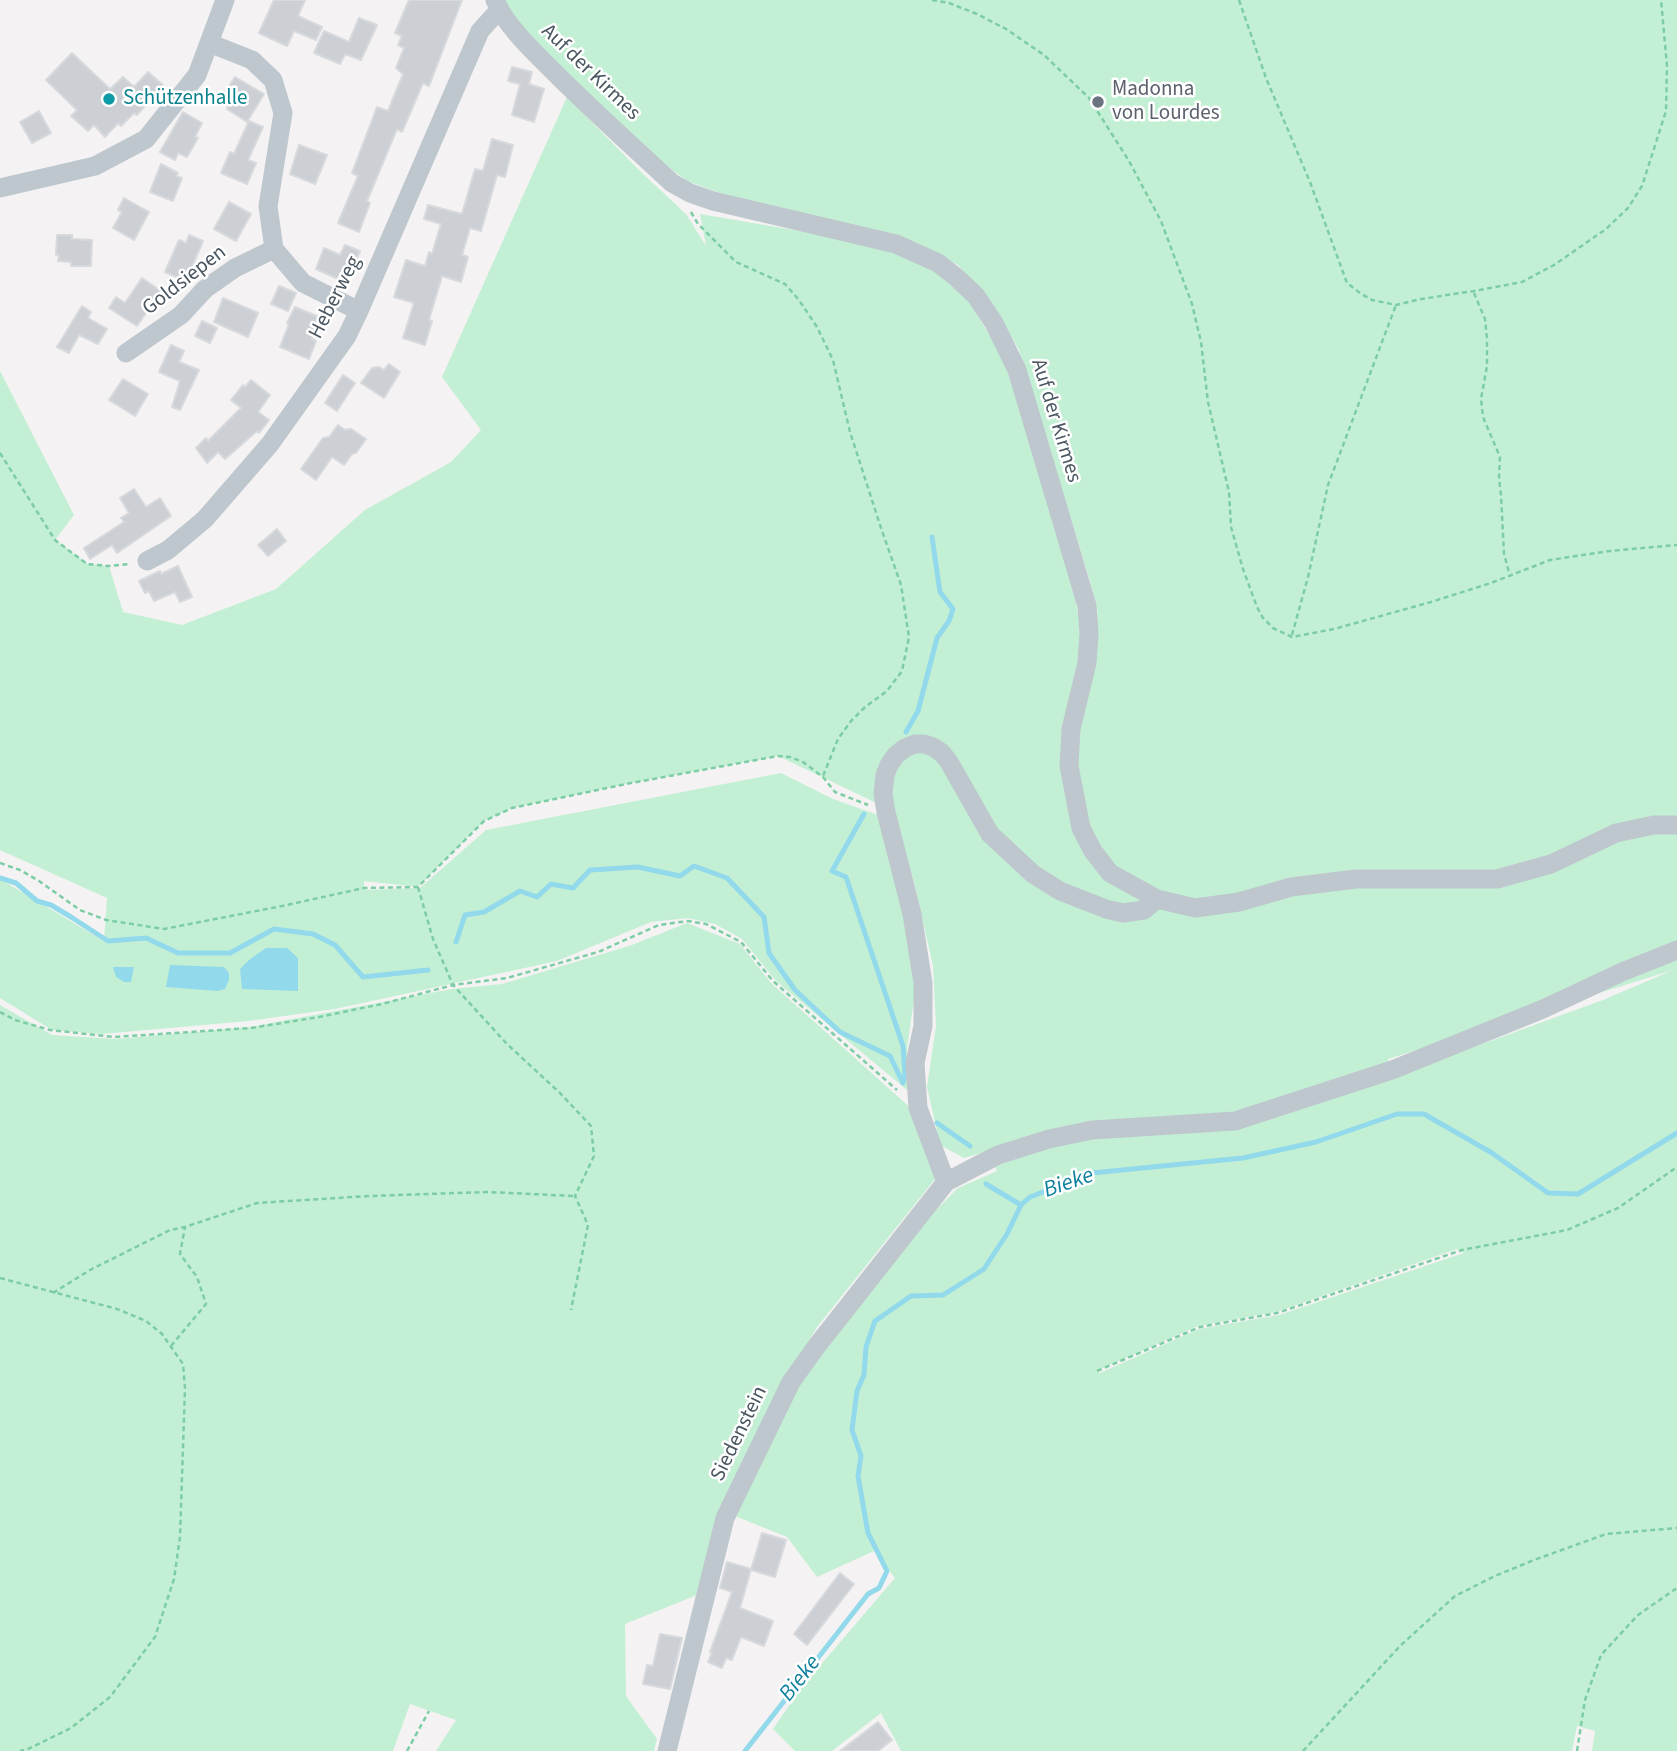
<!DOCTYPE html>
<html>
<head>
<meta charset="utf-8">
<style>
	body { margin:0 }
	canvas { display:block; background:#f4f2f2 }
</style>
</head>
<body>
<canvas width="1677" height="1751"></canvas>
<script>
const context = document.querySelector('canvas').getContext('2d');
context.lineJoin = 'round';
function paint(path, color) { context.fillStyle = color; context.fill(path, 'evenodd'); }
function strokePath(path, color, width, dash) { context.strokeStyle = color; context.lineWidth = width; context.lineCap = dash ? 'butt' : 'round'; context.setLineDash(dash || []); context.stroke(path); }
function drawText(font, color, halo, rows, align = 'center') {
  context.font = font + ' "Source Sans 3",sans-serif'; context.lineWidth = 5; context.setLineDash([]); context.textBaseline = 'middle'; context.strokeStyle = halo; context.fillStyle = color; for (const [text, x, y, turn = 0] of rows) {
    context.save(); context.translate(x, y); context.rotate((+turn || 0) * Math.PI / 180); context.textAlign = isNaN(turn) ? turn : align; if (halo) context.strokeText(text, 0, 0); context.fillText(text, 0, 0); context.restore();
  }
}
paint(new Path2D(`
	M505 0H1677V1751H1592L1595 1731 1577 1726 1572 1751H901L881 1713 832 1751H795L773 1729 801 1688 895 1578 874 1551 817 1577 787 1537 735 1516 795 1389 889 1267 933 1213 958 1188 997 1171 988 1151 964 1158 940 1145 927 1087 936 1026 933 966 914 882 889 809 778 756 626 784 512 808 484 821 418 887 364 881V890L420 888 486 830 781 773 833 799 881 816 906 914 915 993 907 1048V1090L776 981 742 939 715 924 688 918 651 922 557 961 335 1009 248 1021 102 1034 52 1030 0 998V879L104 941 107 898 0 850V371L74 515 55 540 88 564 109 566 123 612 182 625 276 589 365 510 451 462 481 430 442 377 567 97 641 172 686 214 706 246 700 214 835 237 905 256 960 286 1005 361 1072 579 1080 624 1098 614 1090 581 1019 350 992 303 958 265 901 236 723 194 687 181 644 149 534 42 507 7ZM1673 970 1603 1000 1397 1075 1388 1059ZM1457 1249 1464 1253 1279 1315 1199 1329 1100 1373 1096 1371 1198 1326 1276 1312Z
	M687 923 740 944 771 983 914 1111 935 1179 817 1327 785 1381 697 1595 625 1624 626 1696 657 1739 654 1751H436L456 1720 410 1704 393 1751H0V1005L52 1035 116 1039 250 1027 452 989 502 984 632 945Z`), '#c3f0d4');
paint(new Path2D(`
	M266 948H287L298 958V991L242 989 240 969 249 960Z
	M170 965 224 967 229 973V980L225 989 218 991 166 987Z
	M113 967H134L131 982H124L116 977Z`), '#92d9eb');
strokePath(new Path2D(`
	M906 732 918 711 937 638 949 621 953 609 940 592 932 537
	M864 814 832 871 846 877 903 1046 905 1073 903 1083
	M0 878 16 883 37 901 51 905 71 917 108 941 146 938 178 953H230L274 929 313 934 335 945 363 977 428 970
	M456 942 465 915 484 912 520 891 537 897 551 884 573 888 590 870 638 867 680 876 694 866 727 878 764 917 769 953 795 990 840 1032 890 1056 903 1083
	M937 1123 970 1146
	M986 1184 1021 1205
	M745 1751 868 1594 879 1588 887 1571 868 1533 858 1476 861 1456 852 1430 857 1391 864 1375 866 1347 875 1321 911 1296 943 1295 984 1269 1007 1234 1021 1205 1030 1197 1092 1173 1243 1158 1316 1142 1397 1114H1424L1492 1153 1548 1193 1578 1194 1677 1133`), '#92d9eb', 5);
const building = new Path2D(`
	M274 0H305L298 16 322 27 316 40 294 31 287 46 259 33Z
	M409 0H462L429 86 423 83 402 132 397 129 367 201 370 203 359 232 338 223 358 176 352 173 377 107 388 111 403 74 396 68 404 48 398 45 402 36 395 33Z
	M359 18 377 25 361 60 345 54 340 64 314 53 324 31 349 42Z
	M72 53 110 89 123 77 134 87 148 72 163 85 137 115 134 113 121 126 118 123 105 137 94 125 88 131 71 116 77 110 46 80Z
	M512 67 532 72 529 84 544 89 534 122 512 115 520 84 508 81Z
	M235 77 264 94 247 122 227 109 228 107 219 101Z
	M39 111 51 133 32 143 20 122Z
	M183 112 202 123 195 137 198 138 187 157 178 153 175 160 160 152Z
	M249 121 263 127 248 160 256 163 247 184 221 173 230 152 234 154Z
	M492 139 513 145 505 177 497 175 481 231 470 228 462 255 468 257 461 282 442 276 429 320 432 321 425 345 403 338 414 303 394 297 406 260 425 266 429 252 432 254 441 224 424 219 428 205 462 214 475 169 483 171Z
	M299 145 327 155 315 184 290 174Z
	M161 164 178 173 176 176 182 178 173 201 150 192Z
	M124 198 149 212 134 240 113 228 122 212 118 210Z
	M229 202 251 214 236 241 214 229Z
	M57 235H72V239L92 240 91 266H71V262L58 261 59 255H56Z
	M189 235 203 241 186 281 165 272 179 240 186 243Z
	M345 245 360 251 347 283 316 269 324 248 340 255Z
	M142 278 161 291 137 326 109 308 116 297 125 303Z
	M279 286 296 293 288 311 271 304Z
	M223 298 258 313 248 337 214 322Z
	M82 306 91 312 88 318 107 329 98 344 79 335 69 353 57 347Z
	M295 307 321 318 312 339 316 341 309 359 280 347 289 324 287 323Z
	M202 321 217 328 210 343 195 336Z
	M171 345 184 351 179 362 199 370 180 410 172 407 180 381 159 372Z
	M389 364 400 372 384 398 361 383 372 368 379 367 384 370Z
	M343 375 355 383 337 411 325 403Z
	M123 379 148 394 135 416 109 400Z
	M251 380 270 395 258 412 269 420 259 433 257 431 225 459 218 452 207 463 196 448 206 438 208 441 241 408 231 400 243 385 245 387Z
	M338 425 345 430 351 429 366 439 356 453 352 454 344 465 332 457 316 480 301 469 323 438 329 437Z
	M134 489 146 507 160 498 171 516 117 553 112 545 90 559 84 548 124 522 121 518 129 513 120 498Z
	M277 529 286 541 268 556 258 545Z
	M178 566 192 597 180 602 175 592 154 601 149 591 145 593 139 581 160 571 161 574Z
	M762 1533 786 1540 775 1577 751 1570Z
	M727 1562 751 1569 740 1608 773 1621 764 1646 741 1637 732 1660 726 1658 722 1668 708 1662 712 1652H710L732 1592 720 1588Z
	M840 1573 854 1584 807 1645 794 1634Z
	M660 1634 682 1638 670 1689 643 1684 647 1665 653 1666Z
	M878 1722 892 1740 878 1751H840Z`);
paint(building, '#cccfd4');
strokePath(building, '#d7d9dd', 2);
strokePath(new Path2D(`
	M932 0 949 3 977 14 1006 29 1044 55 1089 98 1129 161 1161 221 1192 304 1201 342 1208 402 1229 492 1231 527 1243 569 1257 607 1263 618 1273 628 1292 637 1334 629 1431 602 1491 583 1550 560 1610 551 1677 545
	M1239 0 1266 78 1310 182 1347 283 1360 293 1372 300 1396 305 1421 299 1474 291 1522 282 1554 265 1606 229 1628 208 1642 186 1666 111 1667 66 1661 0
	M691 212 698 224 736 262 785 284 799 300 817 327 833 360 850 432 881 528 901 585 909 637 902 671 887 691 865 707 851 721 838 739 823 776
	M1474 293 1485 319 1487 339V366L1481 399 1483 417 1500 457 1499 479 1501 495 1504 554 1510 576
	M0 453 55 540 87 564 109 566 129 564
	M1292 635 1308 577 1328 485 1396 305
	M0 863 20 870 39 881 80 910 106 920 164 929 282 906 364 888 418 887 484 821 512 808 626 784 778 756 790 757 803 762 823 777 835 792 868 805
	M418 887 433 939 453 985 507 1044 560 1093 591 1126 594 1156 575 1196 588 1225 571 1310
	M0 1012 15 1020 50 1030 114 1037 251 1028 319 1017 382 1004 453 985 507 978 598 952 659 925 688 921 706 924 741 942 773 981 897 1090
	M0 1278 117 1309 146 1321 162 1334 183 1364 185 1388 180 1537 174 1579 155 1637 110 1697 71 1728 28 1749 20 1751
	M53 1293 90 1270 170 1230 185 1227 257 1203 369 1196 487 1192 575 1196
	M171 1346 206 1304 197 1277 180 1254 185 1227
	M1097 1371 1200 1327 1277 1313 1462 1250 1567 1230 1618 1208 1677 1167
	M407 1751 429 1711
	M1303 1751 1400 1646 1455 1596 1495 1576 1534 1560 1606 1534 1677 1528
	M1577 1751 1585 1700 1601 1655 1638 1615 1677 1588`), '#7ccda5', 2.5, [5, 3.5]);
strokePath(new Path2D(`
	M495 0C506 26 533 51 553 71 592 110 632 146 672 183L690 193 713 201 896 244 938 263 956 277 976 296 994 323 1017 370 1087 606 1089 633 1087 663 1071 729 1069 766 1081 828 1093 851 1110 873 1157 899 1195 908 1239 902 1291 887 1356 879H1497L1551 864 1616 833 1654 825H1677
	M209 43 252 60 273 80 283 113 268 206 274 249 303 283 359 311
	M0 188 95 166 146 139 197 75 225 0
	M126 353 181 315 205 289 235 268 274 249
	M147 561 168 550 205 519 270 444 347 336 359 311 480 31 499 10
	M946 1182 918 1108 915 1063 923 1026V983L912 914 886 812 883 794 885 775 889 765 896 755 905 748 915 744H924L933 747 942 753 949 762 990 834 1033 874 1060 891 1106 909 1123 913 1144 910 1157 899
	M667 1751 725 1518 791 1382 816 1347 946 1182 998 1155 1049 1139 1092 1130 1235 1121 1392 1070 1543 1009 1622 972 1677 950`), '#bec7ce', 19);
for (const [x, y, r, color] of [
	[109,99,7,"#0f9aa8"],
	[1098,102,7,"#6b7280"]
]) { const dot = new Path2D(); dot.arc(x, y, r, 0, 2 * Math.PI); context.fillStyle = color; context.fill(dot); strokePath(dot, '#fff', 2.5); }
drawText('21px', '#4a5660', '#fff', [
	["Auf der Kirmes",590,73,44],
	["Goldsiepen",185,281,-38],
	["Heberweg",336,298,-63],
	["Auf der Kirmes",1055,421,73],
	["Siedenstein",740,1434,-64]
]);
drawText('21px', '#5b616d', '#fff', [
	["Madonna",1112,90],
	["von Lourdes",1112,114]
], 'left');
drawText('21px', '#0d838f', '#fff', [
	["Schützenhalle",123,99]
], 'left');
drawText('italic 23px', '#10819d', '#fff', [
	["Bieke",1069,1184,-19],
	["Bieke",801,1679,-52]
]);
</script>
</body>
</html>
